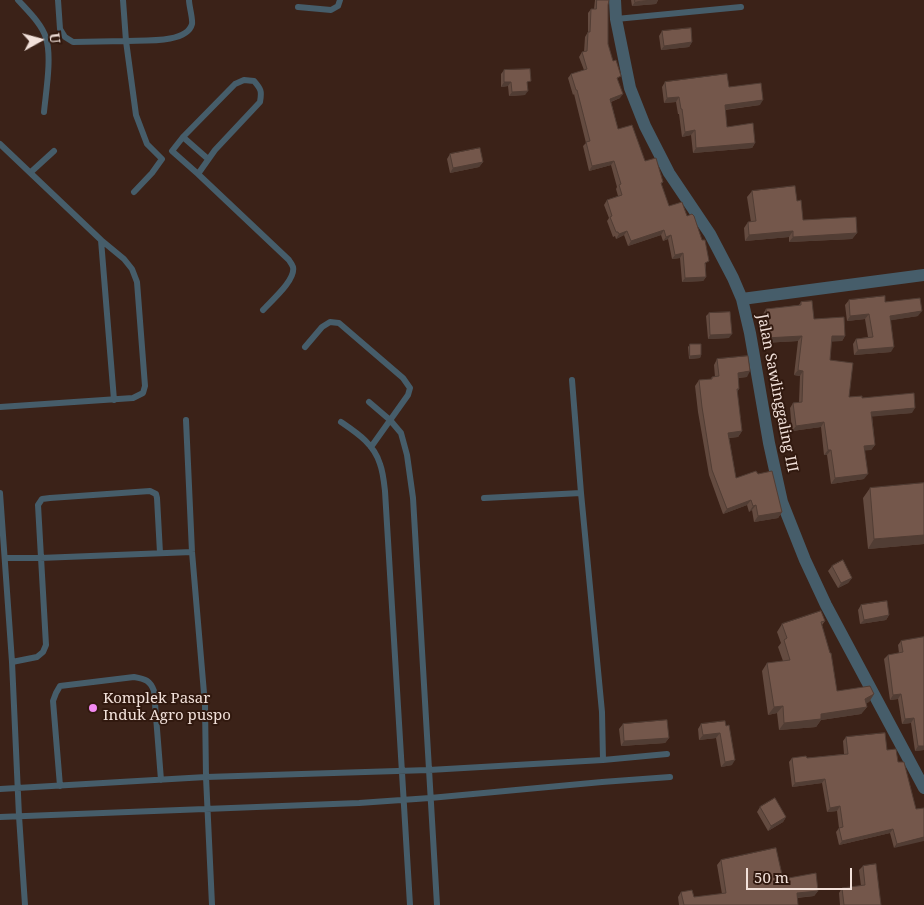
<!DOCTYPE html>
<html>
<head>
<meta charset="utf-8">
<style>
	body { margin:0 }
	#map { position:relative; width:924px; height:905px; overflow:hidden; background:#3b2218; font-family:"Noto Serif",serif }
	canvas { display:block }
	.north { position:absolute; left:15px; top:15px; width:50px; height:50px; -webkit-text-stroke:4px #31190f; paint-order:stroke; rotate:83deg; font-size:14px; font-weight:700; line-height:20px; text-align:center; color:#f2e1da }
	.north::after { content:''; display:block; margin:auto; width:18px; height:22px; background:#f2e1da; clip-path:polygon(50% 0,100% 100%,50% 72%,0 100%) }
	.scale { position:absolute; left:746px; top:868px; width:106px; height:22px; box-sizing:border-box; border:2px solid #f2e1da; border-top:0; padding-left:6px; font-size:15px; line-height:18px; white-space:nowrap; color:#f2e1da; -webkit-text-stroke:4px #31190f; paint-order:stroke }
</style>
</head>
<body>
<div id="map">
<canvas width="924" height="905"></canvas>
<div class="north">U</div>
<div class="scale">50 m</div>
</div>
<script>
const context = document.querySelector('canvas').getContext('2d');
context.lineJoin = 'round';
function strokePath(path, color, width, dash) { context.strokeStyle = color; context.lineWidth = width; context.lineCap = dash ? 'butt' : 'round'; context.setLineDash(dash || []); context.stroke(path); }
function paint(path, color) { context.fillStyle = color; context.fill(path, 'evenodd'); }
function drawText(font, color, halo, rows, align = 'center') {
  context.font = font + ' "Noto Serif",serif'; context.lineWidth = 4; context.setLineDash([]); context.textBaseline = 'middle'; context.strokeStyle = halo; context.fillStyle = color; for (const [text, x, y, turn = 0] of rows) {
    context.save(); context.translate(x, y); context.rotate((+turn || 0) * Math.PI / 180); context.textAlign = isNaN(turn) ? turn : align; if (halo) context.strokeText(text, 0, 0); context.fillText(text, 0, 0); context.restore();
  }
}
strokePath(new Path2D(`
	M18 0C27 10 42 24 46 38 52 57 46 91 44 112
	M58 0 60 29 65 37 73 42 126 41 136 115 147 144 162 159 152 173 134 192
	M123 0 126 41C141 40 187 44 192 24 193 19 189 6 189 0
	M298 7 331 10 338 6 340 0
	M616 19 741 7
	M183 137 208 159
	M0 144 101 240 124 259 132 269 137 282 145 386 143 393 133 398 0 407
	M31 172 54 151
	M198 174 215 150 260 102C262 91 261 89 254 81L244 80 235 84 183 137 172 151 198 174 289 260C290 262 292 264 293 267 296 280 271 301 263 310
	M101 240 114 400
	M305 347 322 327 330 322 339 323 403 378 410 388 408 395 371 447
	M572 380 581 493
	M369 402 390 420 401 433 407 455 413 498 437 905
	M186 420 192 552 205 705 206 777 212 905
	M341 422C357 433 374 444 380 464 383 472 384 482 385 491L410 905
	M0 493 12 662 19 816 25 905
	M484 498 581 493 602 712 603 760
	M5 558H40L192 552
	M12 662 37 657 43 652 46 645 38 505 42 499 50 498 150 491 156 494 157 498 160 553
	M60 786 53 701 56 693 60 686 134 677C145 679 150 680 154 691L161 780
	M0 789 206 777 429 770 603 760 667 754
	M0 817 359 803 430 798 602 782 670 777`), '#465d6a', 6);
strokePath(new Path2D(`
	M615 0 616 19 630 88 645 126 669 173 710 234 733 278 742 299 750 333 769 443 782 502 805 560 826 605 924 788
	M742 299 924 275`), '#465d6a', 12);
paint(new Path2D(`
	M595 0H609L608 5V44L618 81 620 98 611 102 618 129 663 182 661 184 669 206 687 216 706 265V277L703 281 682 282 680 258 672 259 668 239 663 241 661 235 628 246 624 235 616 239 615 236 613 237 607 221 609 218 604 205 607 200 618 196 616 189 617 187 611 165 589 171 583 146 586 143 574 94 573 95 568 78 571 74 584 70 579 57 582 52H584L585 37 588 32V13L591 9H594Z
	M631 0H658L656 4 632 6Z
	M662 31 692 42 689 47 661 50 659 36Z
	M504 70 527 86 525 95 509 96 508 86 501 87V74Z
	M665 82 729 87 760 105 725 110 727 127 755 143 752 148 693 153 691 135 682 137 679 114H678L676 102 664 103 662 87Z
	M450 154 483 162 479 167 450 173 447 159Z
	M752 191 797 201 803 220 857 233 852 239 789 242V237L745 241 744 228 748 222H751L747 197Z
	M849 300 885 302 918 316 891 320V352L854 355 853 344 856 339 868 337 865 319 847 321 845 305Z
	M801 302 814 319 845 336 842 341H831L830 360 849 397 862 398 912 413 872 416 875 445 871 450H865L864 479 831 484 827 455H824L821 427 792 431 790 408 793 403 799 402 800 376 794 375 798 341 763 343 761 332 764 327 763 314 766 309 799 305Z
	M709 313 729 338 708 339 706 316Z
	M690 344 701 355 700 358 689 359 688 347Z
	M717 359 747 377 738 378 739 389 737 392 742 431 738 437 729 438 736 478 758 474 782 512 778 518 754 522 752 510 749 512 747 505 723 514 709 475 698 412 695 386 699 380 711 379 712 377H715L714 365Z
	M924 483V544L868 549 863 498 870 488Z
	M832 566 852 578 848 583 838 588 828 571Z
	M861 605 889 615 886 620 860 624 858 610Z
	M825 621 822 625 837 691 874 694 869 702 866 703 867 707 861 714 821 720 816 727 779 730 777 713 768 715 762 671 767 663 783 661 778 647 781 643 777 632 782 624Z
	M924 637V750L915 751 911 723 902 724 898 699 890 700 884 659 888 655 899 653 898 645 901 641Z
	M623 724 669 738 665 743 621 746 619 729Z
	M701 724 726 726 732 765 721 767 716 738 699 740 698 729Z
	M846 737 887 750 898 762 916 809 924 808 894 848 890 833 839 845 836 832 839 828 837 811 827 812 822 783 792 787 789 762 792 758H807L844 754 843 741Z
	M760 807 786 817 783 822 768 831 757 812Z
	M721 860 783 879 818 891 814 896 797 898 798 905H679L678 897 681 892 694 897 722 894 717 865Z
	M863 866 881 905H840L839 893 842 888 861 886 859 870Z`), '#644b40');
paint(new Path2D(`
	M651 0H658L656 4 632 6 635 2Z
	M692 42 689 47 661 50 664 46Z
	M504 82H511L508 86 501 87Z
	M528 91 525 95 509 96 512 92Z
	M623 94 620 98 607 103 610 99Z
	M679 97 676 102 664 103 667 98Z
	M763 100 760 105 721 110 725 105Z
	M695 130 691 135 682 137 685 132Z
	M755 143 752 148 693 153 696 148Z
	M614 161 611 165 589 171 592 166Z
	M483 162 479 167 450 173 453 168Z
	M664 230 661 235 628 246 631 241Z
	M627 231 624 235 616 239 619 234Z
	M793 231 789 237 745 241 749 235Z
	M857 233 852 239 789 242 793 237Z
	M671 235 668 239 663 241 666 237Z
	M683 253 680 258 672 259 675 255Z
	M706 277 703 281 682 282 685 278Z
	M922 311 918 316 887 321 890 316Z
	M869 314 865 319 847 321 850 316Z
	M732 334 729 338 708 339 710 335Z
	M802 336 798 341 763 343 766 338Z
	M832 336H845L842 341 828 342Z
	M894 347 891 352 854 355 858 350Z
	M701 355 700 358 689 359 690 356Z
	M798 370 803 371 800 376 794 375Z
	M750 371 747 377 734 378 738 373Z
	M915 408 912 413 868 417 871 412Z
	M824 422 821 427 792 431 796 426Z
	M742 431 738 437 724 438 728 433Z
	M875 445 871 450 860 451 864 446Z
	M828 450H831L827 455H824Z
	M868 474 864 479 831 484 835 478Z
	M751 500 747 505 723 514 727 509Z
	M756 505 752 510 749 512 753 506Z
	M782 512 778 518 754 522 758 516Z
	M924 535V544L868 549 874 539Z
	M852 578 848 583 838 588 841 583Z
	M889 615 886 620 860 624 864 620Z
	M874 694 869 702 860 706 865 699Z
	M901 694 898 699 890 700 893 695Z
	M783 706 777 713 768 715 774 707Z
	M867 707 861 714 821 720 816 727 779 730 784 723 821 714Z
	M914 718 911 723 902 724 905 719Z
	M720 733 716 738 699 740 703 735Z
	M669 738 665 743 621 746 624 741Z
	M918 746H924V750L915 751Z
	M735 760 732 765 721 767 725 762Z
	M825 779 822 783 792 787 795 783Z
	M840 806 837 811 827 812 830 808Z
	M786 817 783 822 768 831 771 826Z
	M893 829 890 833 839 845 842 841Z
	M924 837V841L894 848 897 844Z
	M818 891 814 896 793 898 797 893Z`), '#513d34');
const building = new Path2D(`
	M597 0H609L608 5V44L613 61 616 60 621 76 617 78 623 94 610 99 618 129 632 125 645 161 656 158 663 182 661 183 669 206 682 202 687 216 692 214 694 216 702 240H705L709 261 705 263 706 277 685 278 683 253 675 255 671 235 666 237 664 230 631 241 627 231 619 234 618 232H616L610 217 612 216 607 200 622 195 619 185 621 184 614 161 592 166 586 142 590 141 577 90H576L571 74 587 69 582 52 587 51 588 32H590L591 9H596Z
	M635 0H651L635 2Z
	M691 28 692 42 664 46 662 31Z
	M530 69 531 81 527 82 528 91 512 92 511 82H504V70Z
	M727 74 729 87 761 83 763 100 725 105 727 127 753 123 755 143 696 148 695 130 685 132 682 109H681L679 97 667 98 665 82Z
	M480 148 483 162 453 168 450 154Z
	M795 186 797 201 801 200 803 220 856 217 857 233 793 237V231L749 235 748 222 756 221 752 191Z
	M885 296V302L920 298 922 311 890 316 894 347 858 350 856 339 873 337 869 314 850 316 849 300Z
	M812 301 814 319 844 317 845 336H832L830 360 853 363 849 397 862 396V398L914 393 915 408 871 412 875 445 864 446 868 474 835 478 831 450H828L824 422 796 426 793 403 802 402 803 371 798 370 802 336 766 338 764 327 769 326 766 309 801 305V302Z
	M730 312 732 334 710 335 709 313Z
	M690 344H701V355L690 356Z
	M748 356 750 371 738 373 739 389H737L742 431 728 433 736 478 756 471 758 474 772 471 782 512 758 516 756 505 753 506 751 500 727 509 712 470 702 407 699 380 712 379V377L719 376 717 359Z
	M924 483V535L874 539 870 488Z
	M843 560 852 578 841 583 832 566Z
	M887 601 889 615 864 620 861 605Z
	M821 611 825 621 821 622 830 653H831L837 691 870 686 874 694 865 699 867 707 821 714V719L784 723 783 706 774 707 767 663 790 660 784 640 787 638 782 624Z
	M924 637V746H918L914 718 905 719 901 694 893 695 888 655 903 652 901 641Z
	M667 720 669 738 624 741 623 724Z
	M725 721 726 726 729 725 735 760 725 762 720 733 703 735 701 724Z
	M885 733 887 750 896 749 898 762H904L916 809 924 808V837L897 844 893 829 842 841 839 828 843 827 840 806 830 808 825 779 795 783 792 758 806 756 807 758 848 754 846 737Z
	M775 798 786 817 771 826 760 807Z
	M776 848 783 879 816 873 818 891 797 893 798 905H684L681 892 692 890 694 897 726 893 721 860Z
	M876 864 881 905H844L842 888 865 885 863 866Z`);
paint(building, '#74574b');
strokePath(building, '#513d34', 1);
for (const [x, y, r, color] of [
	[93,708,5,"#f38af1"]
]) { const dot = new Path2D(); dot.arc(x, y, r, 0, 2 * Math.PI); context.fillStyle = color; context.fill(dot); strokePath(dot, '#31190f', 2); }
drawText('15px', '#f2e1da', '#31190f', [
	["Jalan Sawlinggaling III",777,393,79]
]);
drawText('15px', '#f2e1da', '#31190f', [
	["Komplek Pasar",103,699],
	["Induk Agro puspo",103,716]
], 'left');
</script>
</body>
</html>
